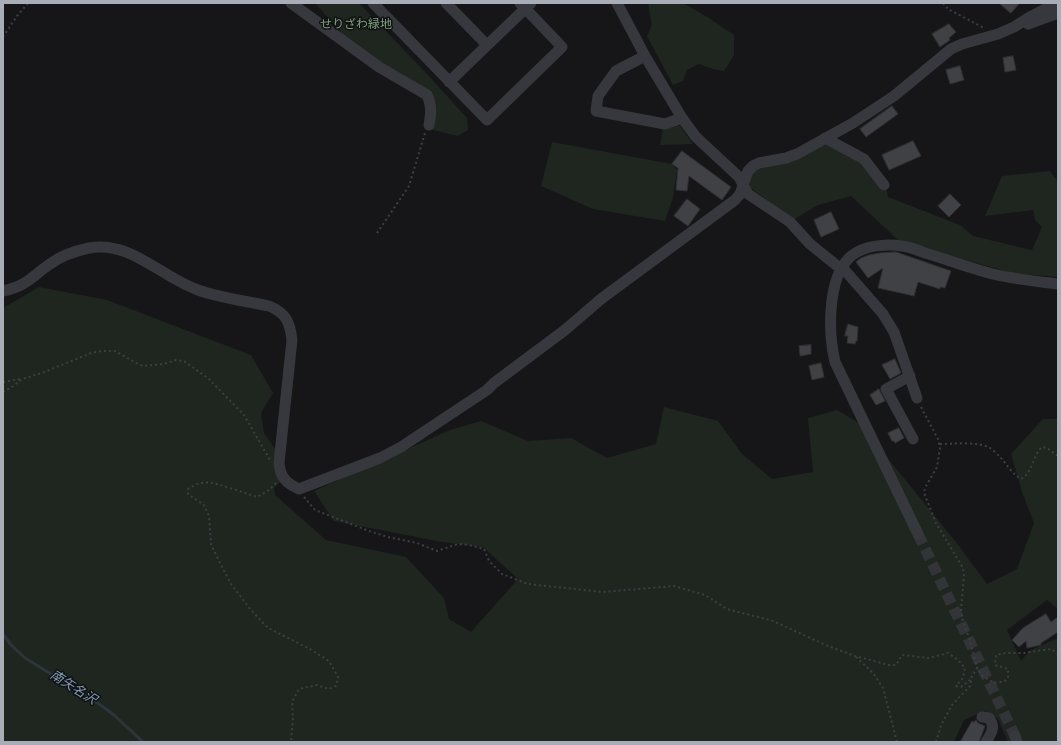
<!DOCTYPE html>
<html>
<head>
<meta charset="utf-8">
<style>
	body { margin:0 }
	#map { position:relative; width:1061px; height:745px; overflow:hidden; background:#161618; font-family:Poppins,sans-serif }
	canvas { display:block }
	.frame { position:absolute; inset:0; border:4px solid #a8adb8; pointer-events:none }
</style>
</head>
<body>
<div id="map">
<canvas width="1061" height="745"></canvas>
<div class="frame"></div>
</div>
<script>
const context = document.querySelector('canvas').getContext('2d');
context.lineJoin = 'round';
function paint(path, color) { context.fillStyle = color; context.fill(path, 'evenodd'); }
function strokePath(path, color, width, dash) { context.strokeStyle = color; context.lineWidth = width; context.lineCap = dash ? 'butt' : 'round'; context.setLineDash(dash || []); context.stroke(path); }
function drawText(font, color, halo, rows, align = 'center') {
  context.font = font + ' Poppins,"Noto Sans JP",sans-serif'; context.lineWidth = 3; context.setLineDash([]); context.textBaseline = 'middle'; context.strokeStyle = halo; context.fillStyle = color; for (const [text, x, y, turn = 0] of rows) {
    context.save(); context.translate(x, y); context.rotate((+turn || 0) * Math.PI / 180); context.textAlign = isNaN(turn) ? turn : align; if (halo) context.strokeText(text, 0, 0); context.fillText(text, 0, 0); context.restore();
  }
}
paint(new Path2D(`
	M315 3H359L427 74 467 118 468 130 458 136 429 129 433 103 351 44Z
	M648 3H683L709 18 734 35V55L724 71 713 69 699 64 687 70 683 81 673 85 647 36 652 25Z
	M677 126H680L693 144 660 145 663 128H670Z
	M552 142 672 164 677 170 673 198 665 221 593 209 541 186Z
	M825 143 866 158 885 181 888 197 960 225 973 236 1032 250 1042 227 1035 220 1033 210 985 216 1002 176 1050 171 1058 182V277L1012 273 899 241 851 196 818 205 793 220 750 187V177L755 171Z
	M39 287 107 300 251 355 273 393 261 413 264 433 279 454 285 478 274 488 275 495 326 540 406 557 444 598 449 619 471 632 518 579 483 547 442 542 334 521 314 491 450 430 481 421 528 441 571 438 607 458 656 444 664 407 718 421 742 454 772 479 813 472 808 418 837 410 859 423 956 542 987 584 1017 569 1034 523 1023 495 1011 454 1043 419H1058V609L1047 600 1007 630 1021 661 1029 651 1058 638V742H1008L998 719 985 711 964 720 954 742H3V308Z`), '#1e261f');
strokePath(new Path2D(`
	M3 634 11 645 25 658 95 701 114 715 143 742`), '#2c353c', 3);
const building = new Path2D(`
	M999 3H1020L1011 13Z
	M949 24 956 32 949 38 950 40 940 47 932 34Z
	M1013 56 1016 70 1005 72 1003 58Z
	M960 66 964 80 950 84 946 70Z
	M892 106 898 114 866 137 860 129Z
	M913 141 921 156 889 170 882 155Z
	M682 151 731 187 722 200 689 176 687 191 676 190 678 168 672 164Z
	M950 194 961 205 949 217 938 206Z
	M687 199 700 209 688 226 674 216Z
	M831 212 839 229 821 237 814 220Z
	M896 252 951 271 945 288 940 287V289L918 282 914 296 878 288 883 268 868 278 856 262 861 258 869 255 880 253Z
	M848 324 858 327 857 341H856L855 344 847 343 848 336H845Z
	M811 345V354L800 356 799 346Z
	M895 359 901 373 890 379 882 365Z
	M821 363 824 377 812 380 809 366Z
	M879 389 885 401 876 405 870 395Z
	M899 428 904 438 895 443 894 441H892L888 433Z
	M1046 614 1051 622 1058 617V632L1041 643V645L1027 648 1026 641 1019 647 1012 640 1023 628Z
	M976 720 978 723 985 726 979 742H960L972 721 974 722Z`);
paint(building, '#404145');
strokePath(building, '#303034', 1);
strokePath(new Path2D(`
	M918 534 1015 736`), '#333438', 11, [11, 5.5]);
strokePath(new Path2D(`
	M943 3 948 9 984 28
	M3 37 17 16 28 3
	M377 233 409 186 425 133
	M3 382 20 379
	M3 392 12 387 22 379 42 373 91 353 102 351H115L136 363 143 366 164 364 176 360 184 361 209 379 244 415 270 460
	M921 407 938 439 940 448 937 467 925 488 924 493 936 523 963 568 964 575 961 610 962 618 970 641 977 667 981 675 994 683 1005 681 1008 677V669L995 665 996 655 1006 653H1024L1051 649 1058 654
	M940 444C953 444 978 441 990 448 993 450 997 454 999 456 1007 464 1011 473 1021 479 1033 473 1032 456 1042 447L1047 448 1058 456
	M276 483 269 490 257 497C248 494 239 491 230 488 213 483 205 478 188 489V494L204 505 209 516 211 544 220 563 231 584 250 609 268 628 310 649 329 661 338 677 336 686 329 689 317 685 299 689 292 702 293 719 291 742
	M304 497 315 510 369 531 388 537 417 543 437 551 458 544 469 545 484 549 489 561 502 574 528 584 603 592 674 586 705 595 727 609 773 621 828 646 855 656 889 665H896L902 655 929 658 948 653 958 660 965 668 963 678 956 686 961 687 970 680 972 676
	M856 657 873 673 883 688 897 742
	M936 742 941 725 952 705 970 686 972 676 977 668`), '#3d3f44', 2, [2, 3]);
strokePath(new Path2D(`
	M291 3 379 67 427 95C432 105 431 114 429 125
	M373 3 487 120 562 47 520 3
	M446 3 487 45
	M617 3 645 56 682 118 696 137 739 177 748 194 790 222 810 244 841 269
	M1028 24 1058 13
	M645 56 616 71 598 96 596 111 665 124 682 118
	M449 82 531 3
	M825 138 864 159 884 185
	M842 267 883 314 894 332 917 398
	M3 291C27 286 31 277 50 264 62 255 75 251 89 248 130 240 161 277 198 290 220 298 246 301 269 306 286 313 290 322 292 340L279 463C280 477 286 483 299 489L380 458 401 447 487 390 494 383 565 330 601 299 735 200 740 194 748 171 753 166 759 163 786 158 797 154 853 123 894 96 951 49 962 44 998 34 1014 27 1030 17 1057 3
	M910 376 886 389 913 439
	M918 534 835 362C828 332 826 269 857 252 870 245 888 244 902 246 910 247 918 250 925 253 946 259 967 267 989 273 1011 279 1035 281 1058 284
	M982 717 989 718C996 727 991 734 986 742
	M1015 736 1017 742`), '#37383d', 11);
drawText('12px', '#7fa381', '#111113', [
	["せりざわ緑地",356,25]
]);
drawText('italic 13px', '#7f9bb3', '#111113', [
	["南矢名沢",73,688,32]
]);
</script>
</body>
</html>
